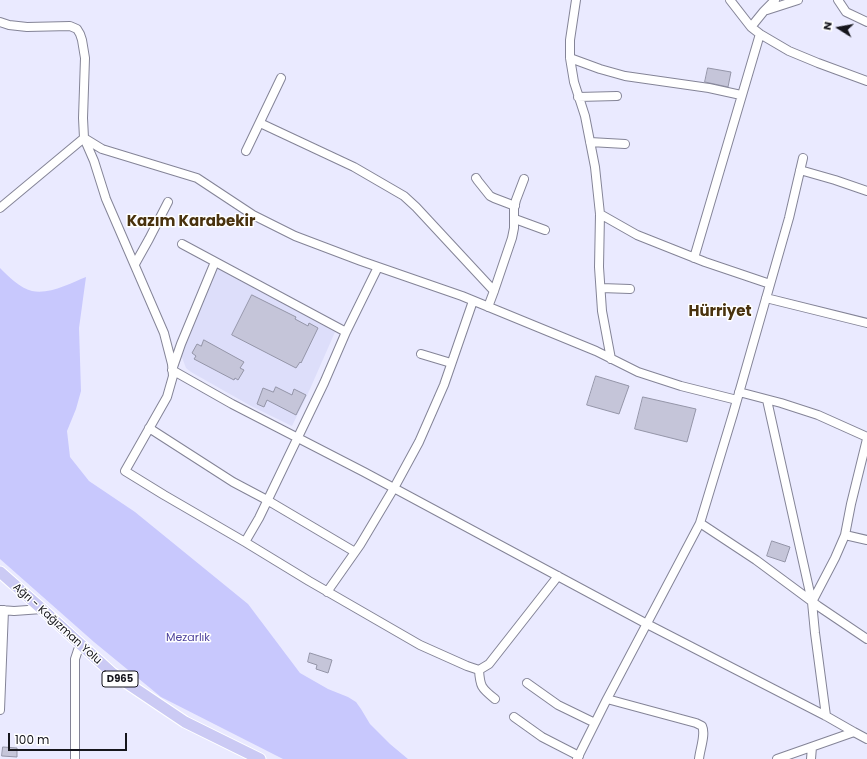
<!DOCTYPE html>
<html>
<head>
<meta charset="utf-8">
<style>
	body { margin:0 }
	#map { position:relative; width:867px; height:759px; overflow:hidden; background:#eaeaff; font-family:Poppins,sans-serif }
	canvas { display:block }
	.north { position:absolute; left:819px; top:8px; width:40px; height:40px; -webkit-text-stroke:3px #fff; paint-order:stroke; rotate:281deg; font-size:11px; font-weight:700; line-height:16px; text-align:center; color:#15151c }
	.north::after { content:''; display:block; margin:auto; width:14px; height:18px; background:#15151c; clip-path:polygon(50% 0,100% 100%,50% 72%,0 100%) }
	.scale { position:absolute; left:8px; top:733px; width:119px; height:18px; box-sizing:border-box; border:2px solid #15151c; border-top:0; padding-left:5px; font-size:12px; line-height:14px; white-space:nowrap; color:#15151c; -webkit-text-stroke:3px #fff; paint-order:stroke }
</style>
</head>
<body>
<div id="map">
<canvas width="867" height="759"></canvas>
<div class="north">N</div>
<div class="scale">100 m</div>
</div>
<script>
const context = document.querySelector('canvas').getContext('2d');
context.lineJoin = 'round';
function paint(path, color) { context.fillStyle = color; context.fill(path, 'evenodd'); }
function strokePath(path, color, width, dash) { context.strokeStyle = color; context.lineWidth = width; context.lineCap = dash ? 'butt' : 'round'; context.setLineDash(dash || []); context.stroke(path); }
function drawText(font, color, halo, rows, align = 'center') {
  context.font = font + ' Poppins,sans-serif'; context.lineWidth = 3; context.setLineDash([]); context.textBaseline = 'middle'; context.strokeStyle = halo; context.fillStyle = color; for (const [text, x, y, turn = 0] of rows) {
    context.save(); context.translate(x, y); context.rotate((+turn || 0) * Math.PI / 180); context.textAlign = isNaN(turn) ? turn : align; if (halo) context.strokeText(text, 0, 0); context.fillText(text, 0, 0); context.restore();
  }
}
paint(new Path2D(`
	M217 268 335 332 310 389 292 426 251 406 191 372 186 368 180 352Z`), '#dddefa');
paint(new Path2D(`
	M0 268C9 277 20 288 32 291 49 295 71 283 86 277L79 328 81 391 76 409 67 431 70 457 89 481 135 512 248 604 300 673 328 689 348 697 356 702 361 709 370 724 390 744 408 759H283L161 697 94 642 0 559Z`), '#c8c8fd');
const building = new Path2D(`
	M708 68 731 72 728 87 705 82Z
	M252 295 296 317 295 319 308 326 309 323 318 328 301 363 300 362 296 368 232 335Z
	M204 340 244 362 240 368 244 370 238 380 235 378 234 380 194 359 196 356 192 353 197 344 201 346Z
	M596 376 629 386 619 414 587 405Z
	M276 387 292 395 294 389 306 395 296 415 267 400 264 407 257 404 263 388 273 392Z
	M643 397 696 409 687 442 635 429Z
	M772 541 790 547 785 562 767 556Z
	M310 653 332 660 328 673 316 669 317 665 308 662Z
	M3 747 17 748V757L2 756Z`);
paint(building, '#c5c5d9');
strokePath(building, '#9495a8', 1);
const minor = new Path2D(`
	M576 0 570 40V58L574 82 585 116 595 167 600 214 599 267 602 311 611 359
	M730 0 751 27 760 34 789 51 818 63 867 81
	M838 0 846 12 867 22
	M767 10 798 0
	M0 22 9 25 27 27 70 26 77 29 80 34 82 40 85 58 83 118 84 138 94 161 106 199 164 333 172 364 173 376 167 397 125 471 164 495 245 542 309 581 420 645 467 666 479 670 489 664 558 576
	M751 27 764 11 775 0
	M570 58 600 69 625 76 709 88 741 95
	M578 97 617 96
	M260 123 354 167 404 196 416 207 494 291
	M590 142 625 144
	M246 151 281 78
	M800 170 835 180 867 191
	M476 178 478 181 490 196 494 198 515 206
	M0 208 84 138 102 149 197 178 253 215 295 236 361 261 462 296 596 351 638 372 681 386 737 400
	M600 214 637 235 705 262 770 284
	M515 219 545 230
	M182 244 346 332
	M694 258 760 34
	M215 262 181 344 172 370 232 404 364 472 647 624 826 716 854 732 867 739
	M135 264 149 239 168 202
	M601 288 630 289
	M766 298 867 323
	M488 307 494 291 512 238 514 228V208L516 200 524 179
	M421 354 451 363
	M739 392 781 403 818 415 867 437
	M767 400 812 602 815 633 826 716
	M149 428 233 482 267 500 355 552
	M700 523 756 560 818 606 867 639
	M845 535 867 540
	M245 542 259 518 324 383 346 332 378 267
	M327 592 360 545 394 488 419 442 444 385 473 301
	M812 602 835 558 845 535 851 504 867 439
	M1 610 14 611 42 609
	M479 670C480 686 481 688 495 699
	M527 683 558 705 595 723
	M607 699 696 723 702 726C706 734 700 749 699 759
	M0 710 4 610
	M514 717 542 737 579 756
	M75 759V659L78 650 81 645
	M577 759 607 699 700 523 733 414 789 218 803 158
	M777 759 854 732
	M811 759 812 747`);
const major = new Path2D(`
	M0 572 42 609 112 673 185 722 260 759`);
strokePath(minor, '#848497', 10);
strokePath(major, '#fff', 13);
strokePath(minor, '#fff', 8);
strokePath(major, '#cbcaf4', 11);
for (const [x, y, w] of [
	[120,679,36]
]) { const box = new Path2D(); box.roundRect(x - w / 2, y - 8, w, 16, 3); context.fillStyle = '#fff'; context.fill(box); strokePath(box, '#15151c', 1); }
drawText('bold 10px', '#15151c', null, [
	["D965",120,679]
]);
drawText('11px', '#15151c', '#fff', [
	["Ağrı - Kağızman Yolu",57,624,42]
]);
drawText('11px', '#4f449d', '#fff', [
	["Mezarlık",188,638]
]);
drawText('bold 15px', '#49320e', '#fff', [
	["Kazım Karabekir",191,222],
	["Hürriyet",720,312]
]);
</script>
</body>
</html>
